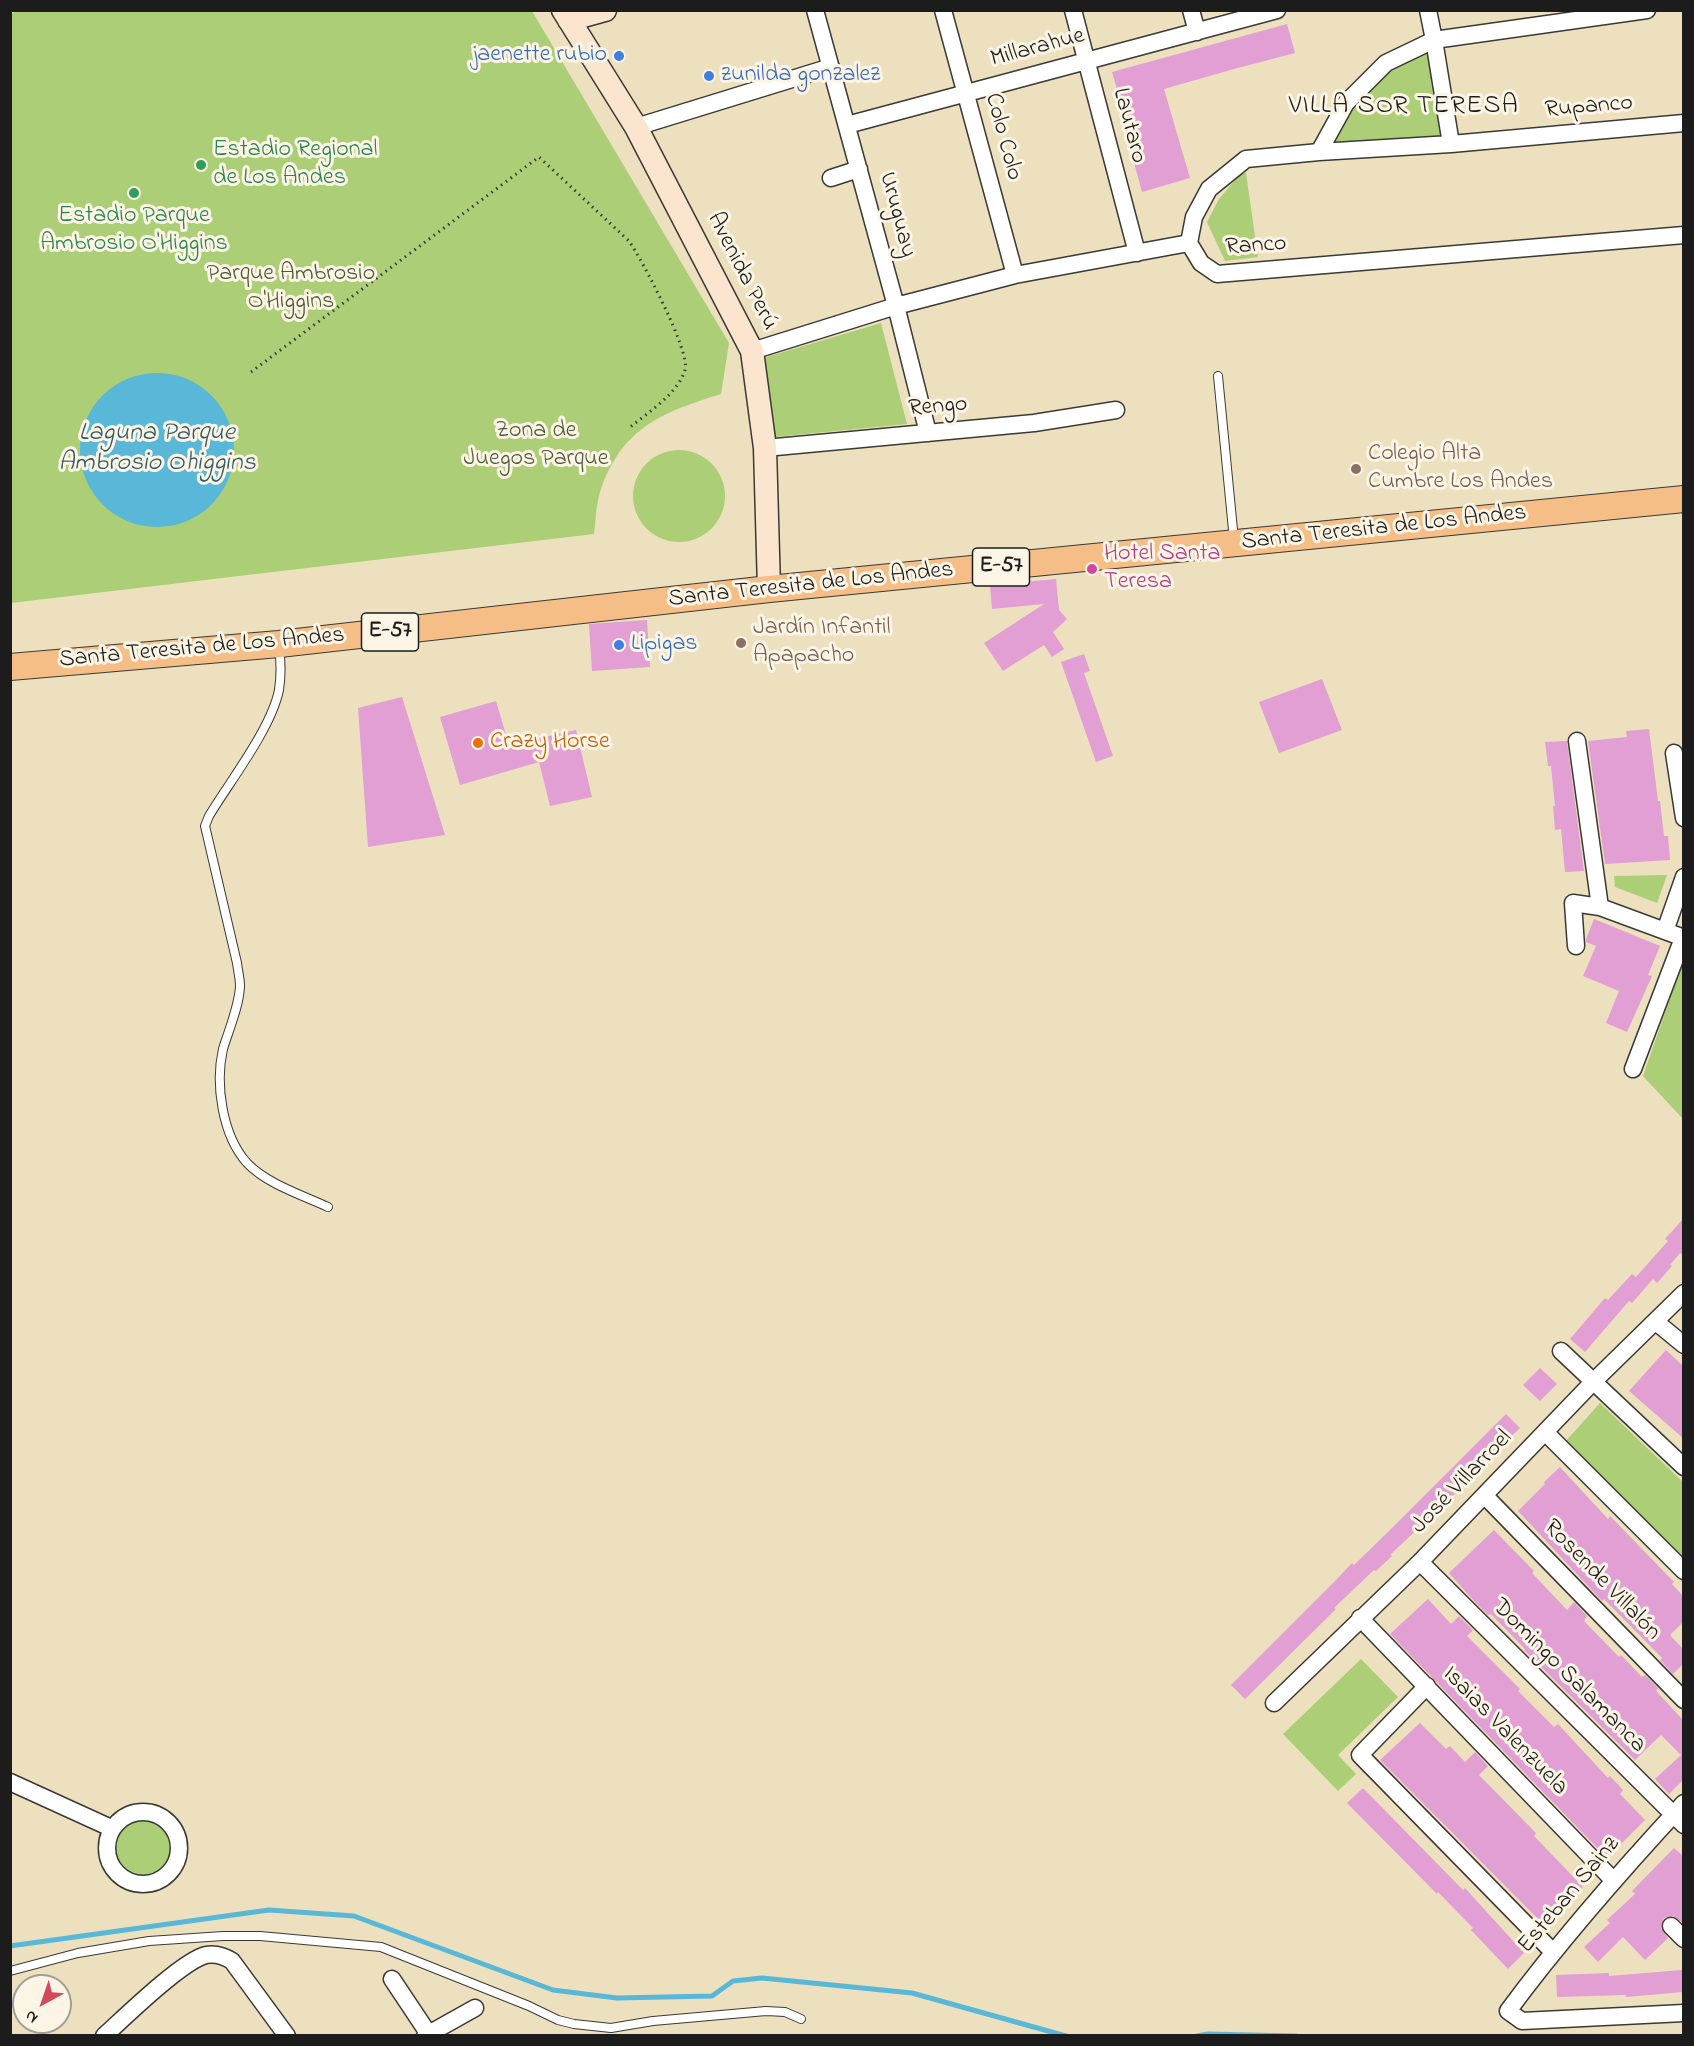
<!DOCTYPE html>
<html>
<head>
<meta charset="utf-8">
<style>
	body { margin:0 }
	#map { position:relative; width:1694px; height:2046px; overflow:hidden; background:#ede0bf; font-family:"Indie Flower",sans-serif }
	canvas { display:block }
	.frame { position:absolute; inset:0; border:12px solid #1c1c1c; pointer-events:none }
	.north { position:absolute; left:12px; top:1974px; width:60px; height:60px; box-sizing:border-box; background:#fcf5e5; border:2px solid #a29e95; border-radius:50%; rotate:220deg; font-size:16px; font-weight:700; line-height:24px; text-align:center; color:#1c1c1c }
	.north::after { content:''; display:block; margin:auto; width:21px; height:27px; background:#d1495b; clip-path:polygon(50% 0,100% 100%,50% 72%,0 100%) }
</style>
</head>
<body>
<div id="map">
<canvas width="1694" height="2046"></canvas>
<div class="frame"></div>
<div class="north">N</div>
</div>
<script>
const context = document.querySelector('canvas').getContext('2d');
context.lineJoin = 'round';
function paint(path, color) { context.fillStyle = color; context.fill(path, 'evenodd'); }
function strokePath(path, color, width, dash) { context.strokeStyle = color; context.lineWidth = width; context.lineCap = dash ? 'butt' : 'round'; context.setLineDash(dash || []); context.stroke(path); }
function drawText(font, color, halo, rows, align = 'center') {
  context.font = font + ' "Indie Flower",sans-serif'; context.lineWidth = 6; context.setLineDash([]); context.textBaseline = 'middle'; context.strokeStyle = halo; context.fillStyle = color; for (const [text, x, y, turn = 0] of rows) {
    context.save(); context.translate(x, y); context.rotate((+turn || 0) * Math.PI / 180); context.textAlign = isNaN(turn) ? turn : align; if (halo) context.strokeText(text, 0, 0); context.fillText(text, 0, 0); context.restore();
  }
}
paint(new Path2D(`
	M17 10 532 11 729 343 721 394C663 412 623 427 601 489 596 503 596 520 594 534L11 603V14Z
	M1428 50 1441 137 1332 143 1351 109 1390 71Z
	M1246 173 1258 257 1225 261 1207 222 1219 199 1240 174Z
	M881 323 907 424 775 437 763 358Z
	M633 496a46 46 0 1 1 92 0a46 46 0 1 1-92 0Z
	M1667 875 1657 903 1615 887 1614 876Z
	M1683 961V1119L1643 1076Z
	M1600 1403 1683 1482V1564L1565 1442Z
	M1361 1659 1398 1697 1338 1755 1356 1774 1338 1791 1283 1734Z
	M113 1848a30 30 0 1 1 60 0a30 30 0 1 1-60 0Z`), '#abce76');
paint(new Path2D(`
	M80 450a77 77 0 1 1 154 0a77 77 0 1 1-154 0Z`), '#59b7d7');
strokePath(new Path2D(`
	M10 1946 269 1910 354 1916 553 1990 617 1998 712 1996 733 1981 762 1978 912 1993 1066 2036
	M1197 2036 1208 2034 1296 2036`), '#59b7d7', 5);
paint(new Path2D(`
	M1287 24 1295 53 1234 69 1164 89 1190 178 1142 192 1122 118 1125 117 1112 72Z
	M1056 579 1059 610 1067 619 1053 632 1064 649 1052 657 1044 645 1003 671 984 643 1044 604 992 609 990 585Z
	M647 620 650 667 592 671 589 624Z
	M1084 654 1090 671 1084 673 1113 756 1096 762 1061 662Z
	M1322 679 1342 730 1279 753 1259 702Z
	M402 697 445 835 368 847 358 708Z
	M496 701 509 745 576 730 592 797 550 806 539 762 460 785 440 717Z
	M1649 729 1658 801H1660L1664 836H1668L1670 860 1605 864 1588 741 1627 737 1626 731Z
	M1567 741 1584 871 1565 872 1561 829 1555 830 1553 806H1555L1551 766H1548L1545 742Z
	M1594 919 1660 946 1648 975 1652 976 1627 1032 1606 1023 1619 991 1583 976 1596 946 1586 942V939Z
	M1683 1219V1255L1680 1253 1670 1265 1672 1266 1657 1283 1653 1279 1632 1303 1629 1301 1585 1352 1570 1339 1605 1298 1608 1300 1632 1274 1636 1277 1668 1241 1665 1239Z
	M1666 1350 1683 1366V1438L1629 1391Z
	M1540 1368 1557 1384 1540 1401 1523 1385Z
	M1506 1414 1520 1428 1465 1480 1467 1482 1390 1555 1392 1556 1376 1571 1374 1570 1334 1608 1336 1609 1245 1699 1231 1685 1337 1579 1352 1563 1354 1565 1389 1531Z
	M1560 1467 1608 1519 1610 1516 1674 1582 1672 1584 1683 1596V1622L1670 1635 1683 1649V1664L1673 1674 1660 1660 1662 1658 1604 1599 1602 1601 1518 1511 1545 1484 1544 1482Z
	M1494 1530 1534 1571 1532 1573 1567 1610 1574 1602 1587 1616 1584 1621 1619 1657 1621 1655 1642 1677 1645 1675 1658 1688 1656 1691 1683 1720V1780L1669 1794 1655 1779 1681 1755 1661 1735 1635 1760 1524 1650 1525 1649 1491 1614 1488 1615 1474 1601 1449 1573Z
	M1428 1599 1451 1624 1459 1616 1473 1630 1467 1636 1520 1689 1518 1691 1554 1727 1558 1724 1608 1778 1610 1776 1623 1790 1620 1794 1645 1820 1607 1858 1390 1634Z
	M1420 1723 1446 1749 1450 1746 1465 1762 1475 1752 1488 1766 1479 1775 1536 1833 1534 1836 1583 1887 1560 1910 1562 1912 1546 1927 1380 1760Z
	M1363 1788 1463 1890 1465 1888 1524 1953 1508 1969 1471 1930 1473 1928 1438 1892 1437 1894 1347 1803Z
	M1674 1848 1683 1856V1923L1673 1916 1664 1918 1661 1928 1668 1938 1645 1960 1623 1937 1598 1962 1584 1947 1610 1923 1607 1920 1635 1894 1632 1891Z
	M1682 1970 1683 1992 1626 1997V1995L1557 1997 1556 1975 1609 1973V1976Z`), '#e19fd3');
const lane = new Path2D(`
	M1218 376 1234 540
	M279 648C281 661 281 676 279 690 271 729 230 781 209 816L205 826 237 963C238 971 240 979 240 986 239 1007 229 1029 223 1049 215 1084 222 1135 247 1163 267 1184 302 1195 328 1207
	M10 1971 78 1953 149 1941 223 1936H260L381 1947 529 2006 558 2020 574 2024 611 2028 653 2021 766 2011 785 2012 801 2019`);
const street = new Path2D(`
	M815 10 896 306 928 433
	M943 10 1015 275
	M1073 10 1137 253
	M1191 10 1197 32
	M1428 10 1434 40 1451 144
	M847 125 1277 10
	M636 127 831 67
	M1319 152 1346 103 1386 63 1434 40 1647 10
	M831 178 859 169
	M1189 243 1194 217 1209 189 1246 159 1319 152 1451 144 1684 123
	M752 351 896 306 1015 275 1189 243 1201 263 1217 274 1684 235
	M765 448 1034 423 1116 410
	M1577 741 1600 907
	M1674 753 1684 818
	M1665 931 1684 877
	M1576 946 1573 903 1600 907 1684 938
	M1633 1069 1683 938
	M1656 1322 1684 1345
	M1561 1351 1684 1467
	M1545 1432 1684 1571
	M1485 1496 1684 1700
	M1420 1562 1684 1825
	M1360 1618 1613 1880
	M1427 1686 1360 1755 1552 1951
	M1274 1703 1420 1562 1593 1382 1684 1293
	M10 1782 111 1828
	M1684 1803C1622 1870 1562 1938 1508 2011L1522 2021 1684 2013
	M107 1848a36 36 0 1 1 72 0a36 36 0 1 1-72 0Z
	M1671 1926 1684 1939
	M392 1979 428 2033
	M104 2036C125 2017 182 1961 206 1955 216 1953 224 1956 232 1961L287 2036
	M425 2036 475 2008`);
const secondary = new Path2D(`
	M563 10 636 127 752 351 765 448 769 589
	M569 20 605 10`);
const primary = new Path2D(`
	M10 667 279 644 769 589 1684 499`);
strokePath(lane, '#3b3934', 10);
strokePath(street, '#3b3934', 19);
strokePath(secondary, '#3b3934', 25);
strokePath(primary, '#3b3934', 28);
strokePath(new Path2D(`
	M251 372 539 157 629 241C641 258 691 352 685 370 677 395 648 412 628 429`), '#3b3934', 3, [1.5, 4.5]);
strokePath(lane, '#fff', 8);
strokePath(street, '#fff', 16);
strokePath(secondary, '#fbe5cf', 22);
strokePath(primary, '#f6be87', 26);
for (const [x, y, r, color] of [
	[619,56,6,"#3f7fe0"],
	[709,76,6,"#3f7fe0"],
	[201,165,6,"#2e9e5b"],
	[134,193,6,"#2e9e5b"],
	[1356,469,6,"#8d6e63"],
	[1092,569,6,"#d1479c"],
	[741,643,6,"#8d6e63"],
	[619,645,6,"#3f7fe0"],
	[478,743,6,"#e8710a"]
]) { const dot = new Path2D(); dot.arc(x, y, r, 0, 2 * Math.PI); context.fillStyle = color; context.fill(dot); strokePath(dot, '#fcf5e5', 2); }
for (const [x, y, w] of [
	[1001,567,57],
	[390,632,57]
]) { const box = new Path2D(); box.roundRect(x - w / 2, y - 19, w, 38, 4.5); context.fillStyle = '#fcf5e5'; context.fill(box); strokePath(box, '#1c1c1c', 1.5); }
drawText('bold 22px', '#1c1c1c', null, [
	["E-57",1001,567],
	["E-57",390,632]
]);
drawText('24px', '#1c1c1c', '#fcf5e5', [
	["Millarahue",1038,49,-15],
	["Rupanco",1589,108,-5],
	["Lautaro",1128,126,75],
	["Colo Colo",1002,137,75],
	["Uruguay",896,215,75],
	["Ranco",1256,247,-4],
	["Avenida Perú",741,272,63],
	["Rengo",938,408,-5],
	["Santa Teresita de Los Andes",1384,529,-6],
	["Santa Teresita de Los Andes",811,586,-6],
	["Santa Teresita de Los Andes",202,649,-5],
	["José Villarroel",1463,1483,-46],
	["Rosende Villalón",1601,1581,46],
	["Domingo Salamanca",1568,1677,45],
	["Isaias Valenzuela",1504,1732,46],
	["Esteban Sainz",1570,1896,-50]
]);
drawText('24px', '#366cbe', '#fcf5e5', [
	["jaenette rubio",607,56,"right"],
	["zunilda gonzalez",721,76],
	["Lipigas",631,645]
], 'left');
drawText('24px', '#27864d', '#fcf5e5', [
	["Estadio Regional",213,151],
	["de Los Andes",213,179],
	["Estadio Parque",134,217,"center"],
	["Ambrosio O'Higgins",134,245,"center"]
], 'left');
drawText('24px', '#4e5a3c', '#fcf5e5', [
	["Parque Ambrosio",291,275],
	["O'Higgins",291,303],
	["Zona de",536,432],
	["Juegos Parque",536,460]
]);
drawText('24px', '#785e54', '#fcf5e5', [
	["Colegio Alta",1368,455],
	["Cumbre Los Andes",1368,483],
	["Jardín Infantil",753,629],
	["Apapacho",753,657]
], 'left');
drawText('24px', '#b23c85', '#fcf5e5', [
	["Hotel Santa",1104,555],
	["Teresa",1104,583]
], 'left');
drawText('24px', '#c56008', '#fcf5e5', [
	["Crazy Horse",490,743]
], 'left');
context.letterSpacing = '1.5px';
drawText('26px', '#1c1c1c', '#fcf5e5', [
	["VILLA SOR TERESA",1404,108]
]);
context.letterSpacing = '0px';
drawText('italic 26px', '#345a67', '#fcf5e5', [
	["Laguna Parque",157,435],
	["Ambrosio Ohiggins",157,465]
]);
</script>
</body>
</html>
